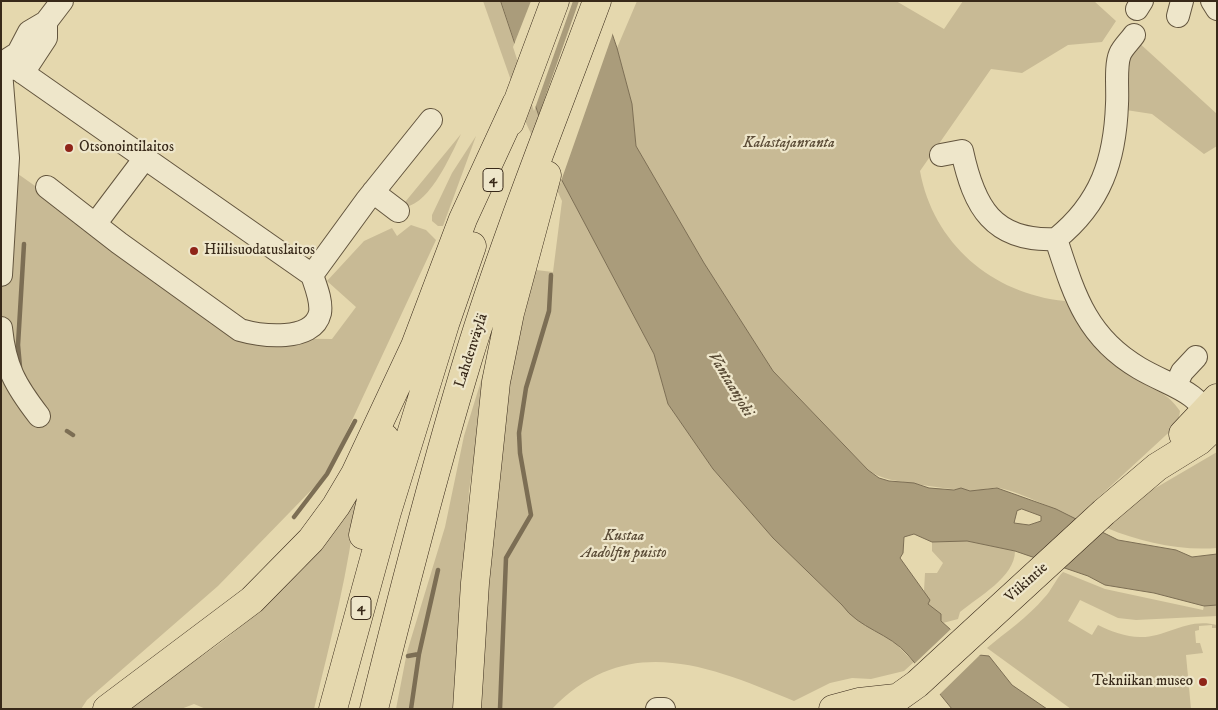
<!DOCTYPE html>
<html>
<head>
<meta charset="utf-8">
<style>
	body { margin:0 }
	#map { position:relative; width:1218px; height:710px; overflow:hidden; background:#e5d8ae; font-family:"IM FELL DW Pica",serif }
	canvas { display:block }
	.frame { position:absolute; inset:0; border:2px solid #382919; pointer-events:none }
</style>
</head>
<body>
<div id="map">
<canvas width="1218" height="710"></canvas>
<div class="frame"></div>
</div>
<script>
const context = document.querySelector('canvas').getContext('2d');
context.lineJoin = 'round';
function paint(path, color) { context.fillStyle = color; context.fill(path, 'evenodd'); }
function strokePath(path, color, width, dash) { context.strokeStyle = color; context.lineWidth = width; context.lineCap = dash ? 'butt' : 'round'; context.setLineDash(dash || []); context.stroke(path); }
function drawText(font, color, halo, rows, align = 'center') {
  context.font = font + ' "IM FELL DW Pica",serif'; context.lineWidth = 4.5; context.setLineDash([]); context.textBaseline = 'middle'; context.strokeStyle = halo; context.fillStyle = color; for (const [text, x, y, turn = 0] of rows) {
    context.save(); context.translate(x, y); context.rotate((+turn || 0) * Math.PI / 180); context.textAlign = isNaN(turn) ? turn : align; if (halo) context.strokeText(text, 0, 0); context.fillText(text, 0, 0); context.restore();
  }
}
paint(new Path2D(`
	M483 1H501L558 173 654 354 668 404 713 469 773 538 842 605C855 623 874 628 892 640 900 647 906 655 914 662L904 671 871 679 852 678 830 683 794 701C709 666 627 631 552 709H480C485 638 488 567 494 497 501 420 516 344 536 270L553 272 562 201 526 123Z
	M637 1H896L944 29 963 1H1094L1116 21 1102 42 1068 45 1022 73 991 69 920 171C933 243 992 294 1065 301 1081 334 1110 361 1141 382 1159 394 1166 391 1180 411L1178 424 1075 519C1061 512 1011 488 997 488 989 487 980 492 971 491 952 489 934 487 915 484 897 480 884 481 868 470L773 371 704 263 636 146 632 104 617 48Z
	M1137 41 1217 114V146L1204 154 1152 114 1126 110 1124 73Z
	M461 134C451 155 428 209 401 207Z
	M476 136 443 226H438L432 221V215L452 173Z
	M1 162 55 200 86 232 129 259 238 338 332 339 356 307 327 281 364 241 392 228 397 236 411 225 426 230 436 240 327 474 218 586 87 700 81 709H1Z
	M488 364 469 491 456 709H396L407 652 445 527 464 436 485 368Z
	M1217 452V548C1180 551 1140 542 1107 528L1135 500Z
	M357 498C349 570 331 639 314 709H206L194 704 181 709H129C160 682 196 662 228 637 278 598 319 549 357 498Z
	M946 541H967L1015 551C1015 577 978 597 960 612L958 619 943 623 936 612 927 604 924 591 925 573H937L943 563 932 551V542Z
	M1063 572 1105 589 1203 610 1204 606 1217 605V616L1136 620 1118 618 1080 600 1068 621 1092 635 1098 625C1110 631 1126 637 1140 637 1165 638 1187 617 1217 625V636L1216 628H1212V625L1199 626V630L1195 631 1196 643H1200L1203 653 1186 655 1191 709H1071L987 648C1006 632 1028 617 1044 598 1052 590 1055 580 1063 572Z`), '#c8ba95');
const water = new Path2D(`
	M501 1H601L617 48 632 104 636 146 704 263 773 371 868 470 879 478 889 481 914 483 929 488 954 490 961 488 970 491 997 488 1056 509 1118 540 1176 550 1192 557 1217 554V605L1204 606 1154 593 1105 585 1088 576 1015 551 967 541 932 542 914 534 904 537 903 553 900 558 930 600 928 604 941 614V621L979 655 989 656 1012 685 1047 709H952C937 691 923 672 908 655 890 633 859 629 842 605L773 538 713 469 668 404 654 354 558 173ZM1022 509 1041 516V521L1029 525 1014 523 1017 511Z`);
paint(water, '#aa9c7b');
strokePath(water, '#7c6e54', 1);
paint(new Path2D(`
	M531 1H573L534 111 513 47Z
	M579 1H603L614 30 560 184 537 120Z
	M952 628 982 653 939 695 913 665Z`), '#e5d8ae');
strokePath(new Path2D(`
	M20 367 18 345 24 244
	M67 431 73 435
	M294 517 327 474 355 421
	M419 654 438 570
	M408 656 419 654 411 709
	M500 709 506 558 531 515 520 453 519 433 526 388 549 311 551 275`), '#7c6e54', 4.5);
const minor = new Path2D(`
	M1212 1 1217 9
	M1137 9 1142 1
	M1178 16 1182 1
	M1134 35C1130 41 1123 47 1120 54 1115 66 1118 90 1117 104 1115 160 1101 203 1056 239 1074 294 1086 337 1139 368 1171 387 1195 388 1215 424
	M1 64 18 53 29 32 46 22 62 1
	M1 65 19 70 312 275 366 201 431 120
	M1 71 8 158 1 275
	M23 73 46 38V22
	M941 155 962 151C974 207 993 242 1056 239
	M47 187 119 243 240 330C261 336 313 343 320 313 322 301 316 287 312 275
	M373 192 398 211
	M96 223 145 158
	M1 328C5 367 15 385 39 416
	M1176 385 1182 372 1196 357
	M657 709H664`);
const major = new Path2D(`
	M1183 434 1217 398
	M833 709 859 702 896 698
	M882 709 917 684 1104 512 1157 467 1199 441 1217 424`);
const highway = new Path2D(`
	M510 122 555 1
	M363 535 385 438
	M107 709 252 600 311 540 336 506 355 474 415 346 463 219 516 104
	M333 709 387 512 445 324 472 246
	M374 709C403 592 433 475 468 359 505 238 553 120 597 1
	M467 709 475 583 496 382 510 313 547 175`);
strokePath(minor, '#63553e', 24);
strokePath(major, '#382919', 29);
strokePath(highway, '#382919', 29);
strokePath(minor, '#eee6ca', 22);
strokePath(major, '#e5d8ae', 28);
strokePath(highway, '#e5d8ae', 28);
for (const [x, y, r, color] of [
	[69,148,5,"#8f2418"],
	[194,251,5,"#8f2418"],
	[1203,682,5,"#8f2418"]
]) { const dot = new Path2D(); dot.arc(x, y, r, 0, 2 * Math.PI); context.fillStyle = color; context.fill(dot); strokePath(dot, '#eee6ca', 2); }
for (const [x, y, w] of [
	[493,180,20],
	[361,608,20]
]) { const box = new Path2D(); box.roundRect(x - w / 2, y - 11.5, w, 23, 4); context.fillStyle = '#eee6ca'; context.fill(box); strokePath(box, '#382919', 1); }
drawText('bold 14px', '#382919', null, [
	["4",493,180],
	["4",361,608]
]);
drawText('italic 15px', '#5c4d38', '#eee6ca', [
	["Kalastajanranta",789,144],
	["Kustaa",624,537],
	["Aadolfin puisto",624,554]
]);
drawText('15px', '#382919', '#eee6ca', [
	["Otsonointilaitos",79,148],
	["Hiilisuodatuslaitos",204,251],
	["Tekniikan museo",1193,682,"right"]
], 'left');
drawText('15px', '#382919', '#eee6ca', [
	["Lahdenväylä",472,351,-72],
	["Viikintie",1027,583,-42]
]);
drawText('italic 16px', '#5a4c36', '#eee6ca', [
	["Vantaanjoki",730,385,59]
]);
</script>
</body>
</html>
